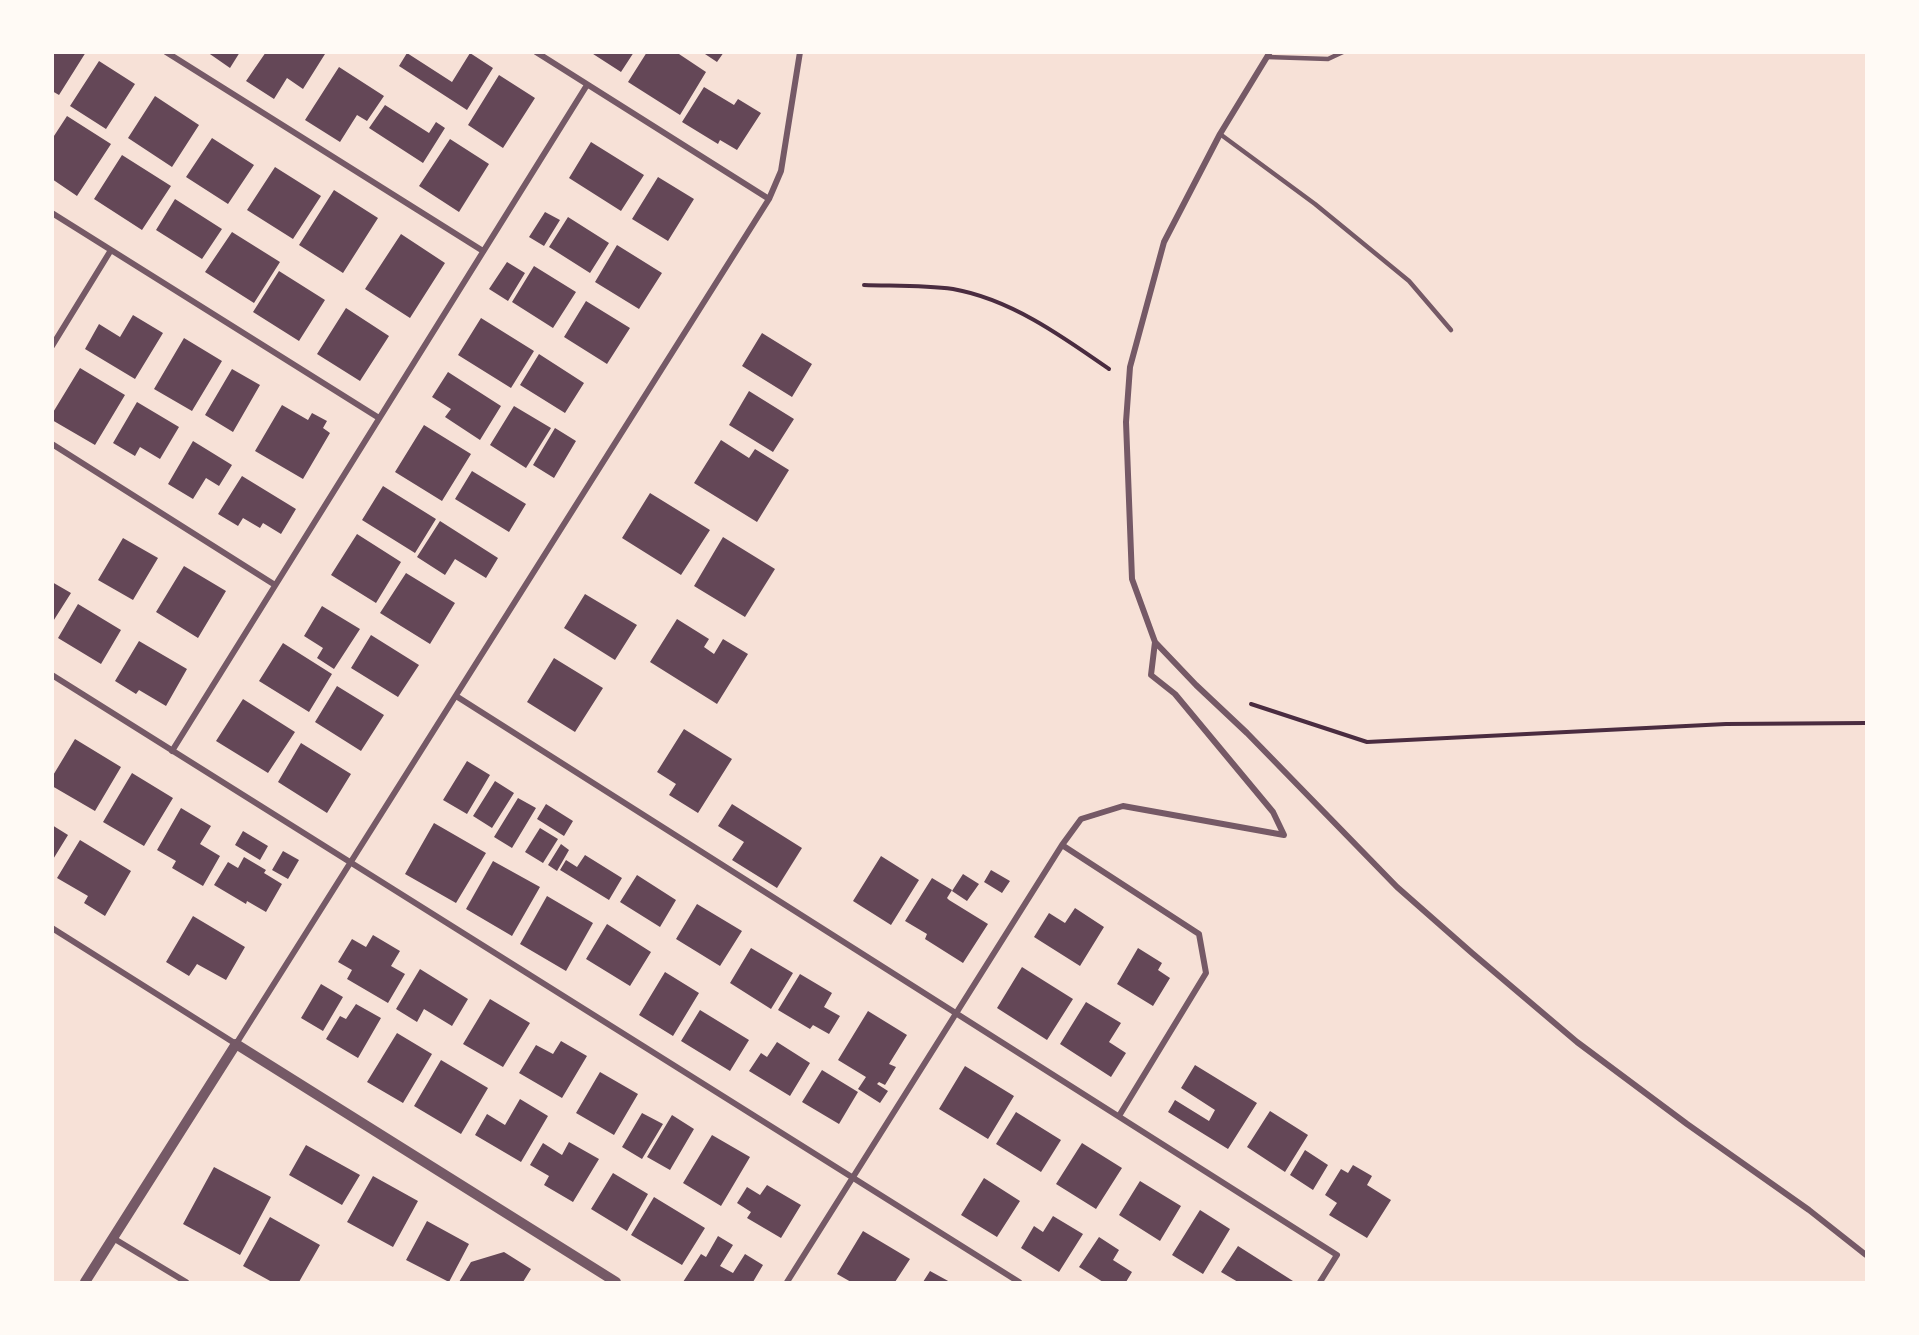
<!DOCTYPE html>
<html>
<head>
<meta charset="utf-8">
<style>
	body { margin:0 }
	#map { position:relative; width:1919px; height:1335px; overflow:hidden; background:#f7e1d7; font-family:"PT Sans Narrow",sans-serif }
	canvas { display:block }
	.frame { position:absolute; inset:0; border:54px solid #fffaf5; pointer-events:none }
</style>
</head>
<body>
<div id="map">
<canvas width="1919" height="1335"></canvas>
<div class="frame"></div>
</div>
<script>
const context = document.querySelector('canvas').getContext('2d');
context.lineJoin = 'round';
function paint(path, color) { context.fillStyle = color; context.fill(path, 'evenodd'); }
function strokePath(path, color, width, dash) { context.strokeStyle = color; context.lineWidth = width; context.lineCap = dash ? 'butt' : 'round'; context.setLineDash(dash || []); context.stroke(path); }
paint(new Path2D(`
	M52 52H86L59 95 52 91Z
	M207 52H240L230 68Z
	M266 52H323L325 54 303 89 287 78 274 99 246 81Z
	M590 52H634L621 72Z
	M647 52H676L706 72 680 115 628 82Z
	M702 52H724L717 62Z
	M407 53 452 82 470 53 493 68 467 110 399 66Z
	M99 61 135 84 106 129 70 106Z
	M339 67 384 96 367 121 357 115 340 142 305 120Z
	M499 75 535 98 503 148 468 125Z
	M704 87 734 105 738 99 761 113 737 150 720 140 718 144 682 122Z
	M155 96 199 125 172 167 128 138Z
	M385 105 429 133 436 122 445 128 423 163 369 128Z
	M67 116 111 144 77 196 52 179V139Z
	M212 138 254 165 228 204 186 177Z
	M450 139 489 164 459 212 419 186Z
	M591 142 644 175 621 211 569 178Z
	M122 155 171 186 142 230 94 199Z
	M275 167 321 196 293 239 247 210Z
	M658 177 694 199 668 241 632 219Z
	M334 190 378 218 343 273 299 245Z
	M175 199 222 229 202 259 156 230Z
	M545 212 560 220 544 246 529 237Z
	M568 217 609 243 590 273 549 247Z
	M232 232 280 262 254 303 205 272Z
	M401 234 445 263 410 318 365 289Z
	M617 245 662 273 639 309 595 282Z
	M507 262 525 273 508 301 489 289Z
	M534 266 576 292 553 328 512 302Z
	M279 271 325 300 299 341 253 312Z
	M586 301 630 328 607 364 564 337Z
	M346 308 389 336 360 381 317 354Z
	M133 315 163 333 135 379 85 349 99 324 120 337Z
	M481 318 534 351 511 388 458 355Z
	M762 333 812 364 792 397 742 366Z
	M184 338 222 361 192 411 154 389Z
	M539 354 584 383 565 413 520 385Z
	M80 368 125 395 95 445 52 420V414Z
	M232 369 260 385 233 432 205 415Z
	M448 372 501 406 480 440 445 417 451 409 432 397Z
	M749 391 794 419 773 452 729 425Z
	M137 402 179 427 160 459 140 447 135 456 113 443Z
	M282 405 308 420 312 413 327 421 323 428 330 433 303 479 255 451Z
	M514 406 551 428 526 468 490 445Z
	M424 425 471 454 442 501 395 472Z
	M555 428 576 441 554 478 533 465Z
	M721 440 749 458 755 449 789 470 757 522 694 483Z
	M193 441 232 465 219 486 206 478 193 499 168 484Z
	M472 471 526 504 509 532 455 499Z
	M242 476 296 509 281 534 263 523 260 528 243 518 238 526 218 514Z
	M383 486 436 519 415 553 362 520Z
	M650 493 710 530 681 575 622 538Z
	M440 521 498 558 486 578 455 559 445 575 417 557Z
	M357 534 401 562 376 603 331 575Z
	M723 537 775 569 745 617 694 586Z
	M123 538 158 558 133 600 98 580Z
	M184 566 226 591 198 638 156 612Z
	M406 573 455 603 430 644 380 613Z
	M52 582 71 593 52 623Z
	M585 594 637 625 615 660 564 628Z
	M78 604 121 630 101 664 58 638Z
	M322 606 360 629 334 669 317 658 323 648 304 636Z
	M677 619 709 639 704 647 714 654 723 639 748 654 717 704 650 662Z
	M371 635 419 665 398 697 351 668Z
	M139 641 187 669 166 706 139 690 136 694 115 681Z
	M283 643 332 674 309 712 259 681Z
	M554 658 603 688 575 732 527 702Z
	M337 686 384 715 361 751 315 722Z
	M243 699 295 732 268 773 216 741Z
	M684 729 732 759 698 813 669 795 676 784 657 772Z
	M75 739 121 767 95 811 52 786V777Z
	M301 743 351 774 327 813 278 782Z
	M467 761 490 775 467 814 443 800Z
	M132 773 173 798 144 846 103 822Z
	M495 781 514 793 492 828 473 816Z
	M518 798 536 808 512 848 494 837Z
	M546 804 573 821 564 836 537 819Z
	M732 804 802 848 777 888 732 860 744 842 718 826Z
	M181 808 211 826 200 844 220 856 203 886 172 868 176 861 157 850Z
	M434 823 486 853 456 903 405 874Z
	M52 825 68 835 52 861Z
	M540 828 558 839 543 863 525 852Z
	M243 831 268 846 260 860 235 845Z
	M80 840 131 871 105 916 84 903 88 896 57 878Z
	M561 844 569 850 557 871 548 865Z
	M283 851 299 860 288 879 272 870Z
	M585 855 622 878 609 900 560 870 566 860 577 867Z
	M881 856 919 880 891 925 853 901Z
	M244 857 266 870 264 873 282 884 266 912 247 901 246 904 214 885 228 862 238 868Z
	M493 861 540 887 512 936 466 909Z
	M991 870 1010 881 1002 893 984 882Z
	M963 874 979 884 967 901 952 891Z
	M637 875 676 900 660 927 620 902Z
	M932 878 952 890 947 898 949 900 988 924 963 963 925 939 927 934 905 921Z
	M547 896 593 923 566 971 520 944Z
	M697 904 742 931 720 966 676 939Z
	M1075 908 1104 927 1080 966 1034 937 1049 913 1065 923Z
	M193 916 245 947 226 980 197 964 189 976 166 962Z
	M607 924 651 952 630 986 586 959Z
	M373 935 400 951 391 966 405 974 388 1003 347 979 352 970 338 962 352 939 366 947Z
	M751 948 793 973 771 1009 730 983Z
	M1138 948 1162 963 1158 970 1170 978 1153 1006 1117 984Z
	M1022 967 1073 999 1047 1040 997 1008Z
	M420 969 468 999 452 1026 424 1009 417 1022 396 1009Z
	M665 972 699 993 673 1036 639 1015Z
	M800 974 832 993 824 1007 840 1016 829 1034 813 1025 810 1029 778 1010Z
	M321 984 343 997 323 1031 301 1018Z
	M490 999 530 1023 503 1067 463 1044Z
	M1086 1002 1121 1023 1109 1042 1126 1053 1111 1077 1060 1044Z
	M356 1004 381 1018 358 1058 326 1039 340 1016 346 1019Z
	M700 1010 749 1040 730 1071 681 1041Z
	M868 1011 907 1035 889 1064 896 1067 885 1085 879 1082 877 1084 888 1091 880 1103 858 1089 866 1077 838 1060Z
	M397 1033 432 1054 403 1103 367 1082Z
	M561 1041 587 1056 562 1098 519 1073 536 1045 553 1054Z
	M777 1042 810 1063 790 1096 749 1071 761 1053 767 1057Z
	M441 1060 488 1088 461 1134 414 1106Z
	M1195 1065 1257 1103 1228 1149 1168 1112 1175 1100 1209 1121 1215 1110 1181 1088Z
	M965 1066 1014 1096 988 1139 939 1109Z
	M822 1070 858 1092 839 1124 802 1102Z
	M600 1072 638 1094 614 1135 576 1113Z
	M520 1099 548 1116 521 1162 475 1135 487 1114 505 1125Z
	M1270 1111 1308 1135 1285 1172 1247 1147Z
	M1016 1112 1061 1140 1041 1172 996 1144Z
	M642 1113 663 1124 642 1159 622 1147Z
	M672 1115 694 1129 670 1170 647 1157Z
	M712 1135 750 1157 721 1206 683 1183Z
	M569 1142 599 1159 573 1202 544 1185 549 1176 530 1165 543 1143 562 1155Z
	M1082 1143 1122 1168 1096 1209 1056 1184Z
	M306 1145 360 1175 342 1205 289 1175Z
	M1305 1150 1328 1165 1313 1190 1290 1175Z
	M1353 1165 1372 1176 1367 1185 1391 1200 1367 1238 1329 1215 1337 1203 1325 1195 1341 1169 1348 1173Z
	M214 1167 271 1197 240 1255 183 1224Z
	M613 1173 648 1194 627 1231 591 1209Z
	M373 1176 418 1201 393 1247 347 1222Z
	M984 1178 1020 1201 997 1237 961 1215Z
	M1140 1181 1181 1206 1160 1241 1119 1215Z
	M767 1185 801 1205 781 1238 747 1218 751 1212 737 1203 747 1187 760 1195Z
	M654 1197 705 1228 682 1265 631 1235Z
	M1200 1210 1230 1229 1203 1274 1172 1255Z
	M1053 1216 1083 1234 1059 1272 1021 1248 1034 1226 1043 1232Z
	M270 1217 320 1245 299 1282H272L243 1266Z
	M427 1221 469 1244 449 1282 406 1260Z
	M863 1231 910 1259 895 1282H851L837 1274Z
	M718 1236 733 1245 720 1266 733 1273 745 1254 763 1265 753 1282H683L701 1254 706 1257Z
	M1099 1237 1119 1250 1113 1260 1132 1272 1126 1282H1103L1079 1267Z
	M1238 1246 1293 1281 1292 1282H1238L1221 1272Z
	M504 1252 531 1269 523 1282H459L471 1262Z
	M930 1271 950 1282H923Z`), '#644757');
strokePath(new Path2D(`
	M864 285C893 286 924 285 953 289 1010 299 1062 336 1109 369
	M1251 704 1367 742 1726 724 1866 723`), '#4a2c40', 4);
strokePath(new Path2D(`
	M1267 57 1328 59 1343 52
	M1220 134 1315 204 1409 281 1451 330`), '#755966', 4.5);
strokePath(new Path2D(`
	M166 52 483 251
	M536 52 769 199
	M1270 52 1220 134 1164 242 1130 367 1126 422 1132 579 1155 642 1196 685 1247 733 1397 887 1472 953 1577 1042 1687 1124 1809 1210 1866 1255
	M52 213 379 418
	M52 346 111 250
	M52 444 275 585
	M52 675 1019 1282
	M456 696 1337 1255 1320 1282
	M172 751 587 85
	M1062 845 1081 819 1123 806 1284 835 1273 812 1175 694 1151 675 1155 642
	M52 928 236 1044 769 199 781 171 800 52
	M113 1238 186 1282
	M787 1282 1062 845 1199 934 1206 973 1119 1116`), '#755966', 6);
strokePath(new Path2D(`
	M85 1282 236 1044 616 1282`), '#755966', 10);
</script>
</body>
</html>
